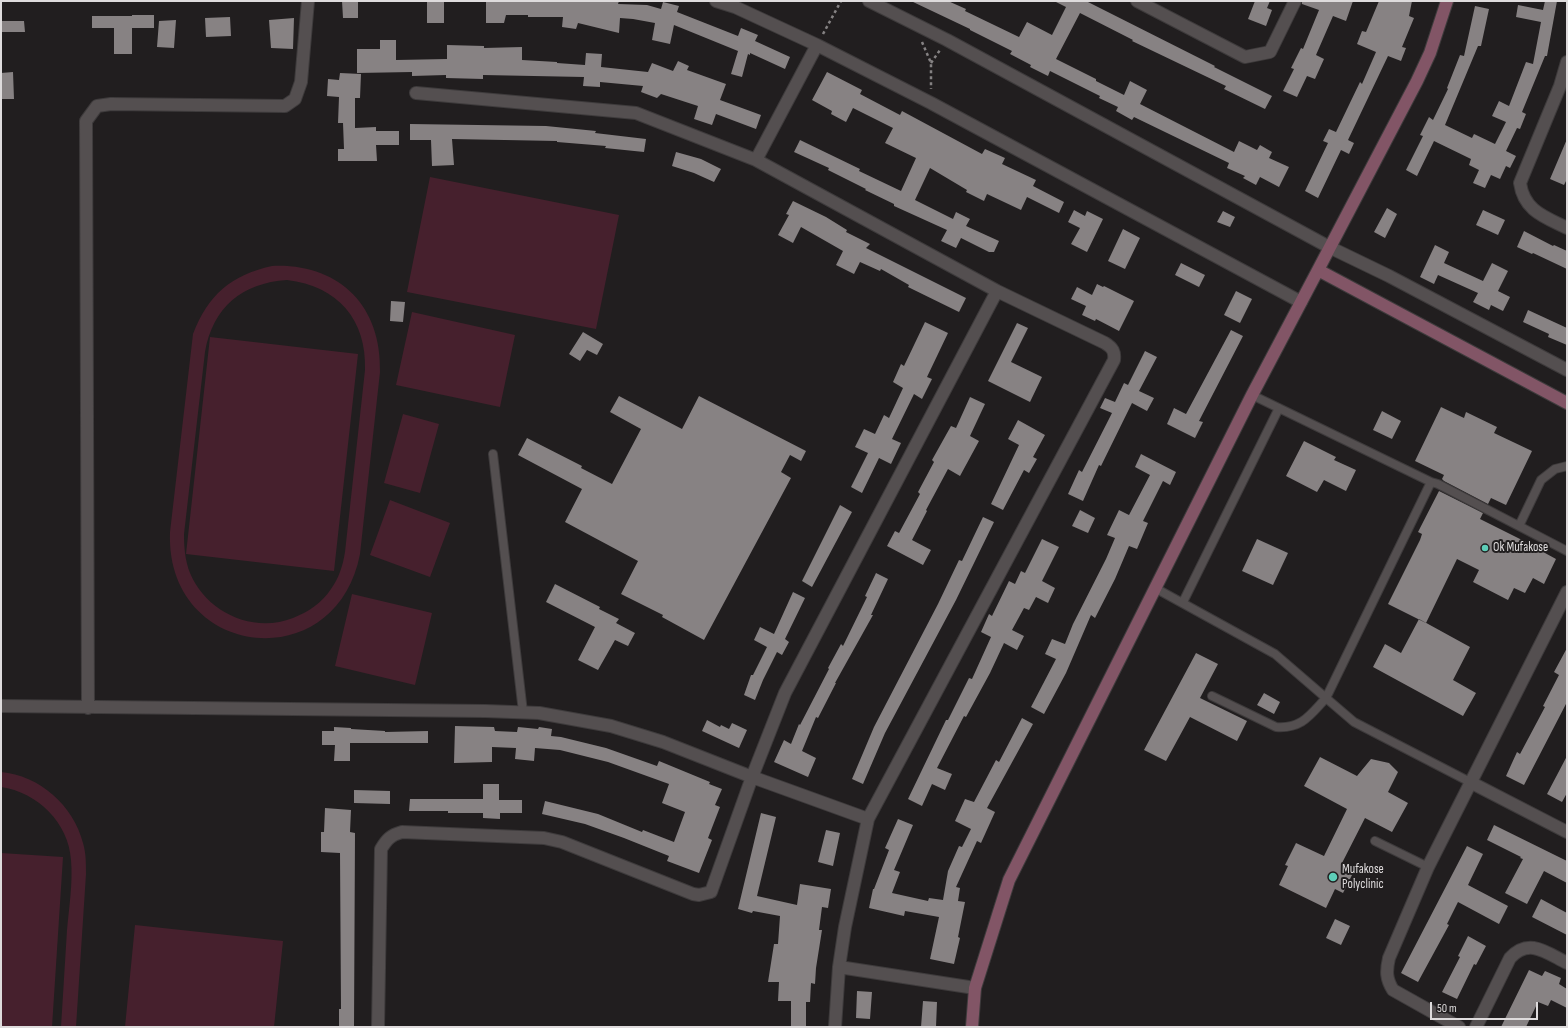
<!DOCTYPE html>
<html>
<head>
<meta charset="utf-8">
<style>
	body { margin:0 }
	#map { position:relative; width:1568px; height:1028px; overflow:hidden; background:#211e1f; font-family:"Sofia Sans Condensed",sans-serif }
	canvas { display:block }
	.frame { position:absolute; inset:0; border:2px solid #dedbdc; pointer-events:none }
	.scale { position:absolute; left:1430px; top:1002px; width:108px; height:18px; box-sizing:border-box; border:2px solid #dedbdc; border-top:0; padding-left:5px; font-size:12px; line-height:14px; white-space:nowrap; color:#dedbdc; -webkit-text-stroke:3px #211e1f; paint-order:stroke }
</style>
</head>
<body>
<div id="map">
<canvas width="1568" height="1028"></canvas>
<div class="frame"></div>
<div class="scale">50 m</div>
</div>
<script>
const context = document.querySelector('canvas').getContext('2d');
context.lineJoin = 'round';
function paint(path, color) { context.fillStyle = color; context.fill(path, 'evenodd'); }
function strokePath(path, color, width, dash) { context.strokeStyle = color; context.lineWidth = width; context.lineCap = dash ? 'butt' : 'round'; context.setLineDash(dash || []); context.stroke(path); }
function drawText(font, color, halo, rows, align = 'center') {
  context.font = font + ' "Sofia Sans Condensed",sans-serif'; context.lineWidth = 4; context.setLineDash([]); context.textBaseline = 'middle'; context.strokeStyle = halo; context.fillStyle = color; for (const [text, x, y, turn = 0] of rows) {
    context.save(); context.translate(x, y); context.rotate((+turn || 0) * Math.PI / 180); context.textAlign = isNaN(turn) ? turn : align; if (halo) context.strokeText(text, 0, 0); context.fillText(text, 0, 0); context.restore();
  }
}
paint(new Path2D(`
	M430 177 619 215 596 329 407 292Z
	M272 266C338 263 382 305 380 372L360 554C336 679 165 659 170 532L193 334C208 295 231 275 272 266ZM287 280C338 286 367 320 365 370L345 552C343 565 339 578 331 589 322 603 308 612 293 618 253 634 206 612 190 573 185 560 184 547 184 534L205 352C213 307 242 283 287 280Z
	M412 312 515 335 500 407 396 385Z
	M210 337 358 354 334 571 186 554Z
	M403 414 439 424 420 493 384 483Z
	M390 500 450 523 430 577 370 555Z
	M352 594 432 613 415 685 335 666Z
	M1 772C39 775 74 806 83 843 86 853 86 863 86 874L76 1027H61C63 995 65 962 67 930 69 907 73 883 71 860 69 823 37 792 1 787Z
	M1 853 63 857 52 1027H1Z
	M135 925 283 941 274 1027H125Z`), '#46202d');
paint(new Path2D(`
	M342 1H358V18H343Z
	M427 1H444V23H427Z
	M486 1H619L618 4 647 5 661 9 663 2 679 6 677 12 738 36 741 28 758 35 755 41 790 57 785 69 750 53V55L748 54 742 77 731 74 738 51 674 25 670 44 652 40 655 23 633 19 620 18 619 33 578 23 576 29 562 27 563 17H528V15H506L504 23H486Z
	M911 1H948L966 9 965 11 1019 37 1027 22 1052 35 1066 7 1054 1H1086L1215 66 1214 67 1272 96 1265 109 1224 89 1226 86 1132 41 1133 40 1080 13 1056 59 1096 79V81L1124 95 1130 81 1147 90 1140 104 1234 152 1239 141 1257 150 1260 145 1272 152 1269 158 1289 167 1279 187 1260 177 1256 185 1243 178 1245 176 1227 168 1229 163 1134 117 1132 120 1116 111 1118 107 1099 98 1100 96 1050 71 1048 76 1030 67 1031 65 1010 54 1012 51 970 30V29Z
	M1255 1H1270L1267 8 1272 10 1266 26 1248 19Z
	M1302 1H1353L1346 21 1333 16 1316 55 1324 59 1315 79 1307 76 1297 97 1283 91 1294 69 1291 68 1301 48 1303 49 1319 10 1302 4Z
	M1379 1H1412L1409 16 1414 18 1402 47 1406 48 1401 61 1388 56 1348 140 1354 143 1349 154 1341 150 1318 198 1305 191 1328 143 1323 141 1329 129 1336 132 1360 82 1362 84 1376 52 1357 44 1362 31 1366 32Z
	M1545 1H1557L1547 56H1545L1522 112 1526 114 1520 129 1517 128 1506 151 1516 156 1510 168 1506 166 1500 179 1491 175 1485 188 1473 183 1479 170 1469 165 1471 159 1434 141 1417 176 1406 170 1423 136 1420 135 1429 117 1433 120 1448 89 1447 88 1460 55 1464 56 1475 6 1489 9 1481 46H1478L1445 125 1472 138 1474 134 1495 144 1506 122 1492 116 1499 101 1509 106 1526 62 1533 64 1541 22 1516 17 1518 5 1543 10Z
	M132 15H154V28H132V54H114V28H92V16H132Z
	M230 17 231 36 206 37 205 18Z
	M294 18 293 49 271 48 269 20Z
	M176 20 174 48 157 47 159 21Z
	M1 21H24L25 32H1Z
	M380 40H396V60L447 59V45L484 46V48L522 47V60L557 62V63L585 65 586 53 602 54 601 67 648 72 652 63 673 71 678 61 689 66 687 70 726 84 720 100 761 115 756 129 716 114 712 125 694 119 698 106 661 94 657 98 641 92 643 86 600 82V87L583 86 584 77 483 75V79L446 78V75L412 76V72L357 73V49H380Z
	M13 72 14 99H1V73Z
	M827 72 862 90 860 94 900 115 902 111 982 154 985 149 1005 158 1002 164 1036 180 1033 186 1064 202 1059 213 1027 197 1021 210 987 194 984 201 966 192 967 190 930 168 915 200 953 219 956 212 970 219 966 226 999 241 994 252H989L961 238 956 248 941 241 947 230 894 206V204L865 190 866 189 828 170 829 168 794 152 800 140 860 169 859 171 901 191 916 158 885 143 893 128 853 108 846 122 831 114 832 111 812 100Z
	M340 73 361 74 360 98H355V128L376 127V131H399V145H376L377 161H338V149H344L343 123H338L339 97 327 96 328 79 339 80Z
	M410 124 546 126 596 131 595 133 646 139 644 152 605 148 606 146 557 142V141L452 139 454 165 432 166 431 140H410Z
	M1567 139V179L1564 185 1550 179Z
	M676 152 701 159 721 169 714 182 694 173 672 166Z
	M793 201 826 217 847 230 846 232 870 244 866 248 966 298 959 312 908 287 909 285 881 269 880 271 860 262 854 274 836 265 843 251 801 227 793 243 778 235 789 215 786 214Z
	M1387 208 1397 214 1385 238 1374 232Z
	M1074 210 1085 216 1087 211 1103 219 1087 252 1071 244 1080 228 1068 222Z
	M1483 210 1505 220 1498 235 1476 225Z
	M1223 211 1235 217 1230 227 1217 222Z
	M1123 229 1140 238 1125 269 1108 261Z
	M1524 231 1553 246 1554 245 1567 251V269L1533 253 1532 254 1517 247Z
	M1435 245 1449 252 1444 263 1483 281 1492 263 1508 271 1498 291 1510 297 1503 311 1491 305 1489 310 1473 302 1478 293 1438 275 1434 284 1420 277Z
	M1181 263 1205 275 1199 287 1175 275Z
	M1097 284 1103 287 1104 286 1134 301 1119 331 1096 319 1095 321 1082 315 1086 306 1071 299 1077 287 1092 295Z
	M1236 291 1252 299 1240 323 1224 315Z
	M391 301 405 302 403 322 390 321Z
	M1528 310 1567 328V345L1548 337 1549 334 1523 322Z
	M925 322 948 333 927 377 932 379 922 399 914 394 892 439 901 443 891 464 879 458 862 493 851 487 868 453 855 447 864 429 875 434 884 415 889 418 903 388 893 382 901 364 904 366Z
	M1017 323 1028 328 1011 362 1042 377 1030 402 988 381Z
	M1231 330 1243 336 1199 421 1203 422 1195 438 1167 424 1174 408 1186 414Z
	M583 332 603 344 597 355 587 350 580 361 569 354Z
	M1145 351 1157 357 1139 391 1154 398 1147 411 1132 403 1101 466 1099 465 1083 501 1068 494 1079 470 1082 472 1112 413 1100 408 1105 398 1115 402 1124 383 1128 385Z
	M619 396 682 429 699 396 806 451 801 461 790 455 781 472 791 478 704 640 662 617 663 615 621 594 638 561 565 522 582 489 518 455 527 438 582 466 581 468 612 484 641 429 610 412Z
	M970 397 985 404 970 436 979 441 960 476 948 469 926 510 927 511 912 540 931 550 923 565 887 546 895 531 899 533 920 494 918 492 934 462 932 460 951 426 956 428Z
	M1441 407 1464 418 1466 412 1497 427 1494 433 1532 451 1506 505 1491 498 1488 504 1444 481 1442 479 1444 475 1415 461Z
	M1382 411 1401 421 1392 439 1373 430Z
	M1018 420 1045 435 1033 457 1037 459 1029 473 1024 470 1003 510 991 504 1019 445 1008 439Z
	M1304 441 1336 457 1334 460 1356 470 1346 491 1324 480 1317 492 1286 476Z
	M1141 454 1176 472 1170 485 1163 481 1143 521 1148 523 1137 549 1129 546 1115 579 1095 618 1091 615 1066 673 1044 714 1031 707 1056 659 1045 654 1052 639 1065 644 1073 624 1106 559 1115 538 1107 535 1119 510 1129 515 1150 475 1135 467Z
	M1439 491 1483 513 1480 519 1546 552 1545 553 1556 559 1544 584 1533 578 1525 593 1514 588 1508 600 1473 582 1479 570 1457 559 1426 623 1388 604 1420 540 1422 534 1418 532Z
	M840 505 852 512 812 587 802 581Z
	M1080 510 1095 518 1088 533 1072 526Z
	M983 517 994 522 956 600 885 733 863 784 852 779 874 727 938 604 959 560 962 561Z
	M1042 539 1059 547 1042 581 1055 588 1048 603 1036 597 1029 610 1024 608 1012 630 1024 636 1017 650 1004 643 990 673 966 717 964 716 937 768 952 774 945 790 932 784 922 806 908 799 946 720H948L969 678 972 679 991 637 981 632 989 614 992 616 1009 581 1015 584 1021 571 1025 573Z
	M1257 539 1288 553 1273 585 1242 571Z
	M876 573 888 579 871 615H873L835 683H836L818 718 816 717 802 751 816 758 808 777 774 762 784 740 791 744 799 724 800 725 829 669 828 668 841 644 843 646 867 597 865 596Z
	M555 584 600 607 599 609 619 619 616 623 635 633 628 646 615 640 598 670 578 660 595 627 546 602Z
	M793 592 805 598 785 639 789 642 782 655 777 652 763 680 755 700 744 695 751 675H753L767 647 754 640 760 627 774 634Z
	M1419 619 1470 647 1453 680 1476 693 1463 716 1373 667 1385 644 1401 653Z
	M1567 648V702L1524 785 1506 776 1517 752 1520 754 1545 707 1543 706 1559 675 1554 672Z
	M1196 653 1218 664 1200 698 1247 721 1237 741 1190 717 1166 761 1144 750Z
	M1264 693 1280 702 1274 714 1257 705Z
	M1022 718 1033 724 987 808 995 812 981 843 977 841 956 887 960 888 958 901 965 902 958 937 960 938 954 964 930 959 939 917 905 911 904 916 869 908 873 889H874L889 850 885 848 898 819 913 825 894 870 900 872 892 893 928 901 929 898 943 900 948 871 959 846 962 847 971 829 955 821 965 799 974 802 996 760 999 762Z
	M707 720 720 727 721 725 729 729 732 723 747 730 739 748 702 731Z
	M455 726 494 727 495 731 517 732 518 727 538 729 539 727 552 729 551 736 561 737 606 748 657 766 659 761 710 782 709 784 722 789 715 805 720 807 708 838 712 840 699 873 667 861 669 856 624 838 585 824 542 814 545 801 598 814 642 832 643 830 674 842 685 812 662 803 669 784 608 762 560 750 535 748 534 761 515 759 516 748 492 747V762L454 763Z
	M334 727 351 728V729L385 731V732L428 731V743H350V761H334L335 745H322V731H334Z
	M1567 756V793L1562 802 1547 794Z
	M1320 757 1357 776 1371 759 1389 763 1398 772 1388 792 1408 803 1392 832 1365 818 1341 865 1354 871 1343 893 1335 889 1326 908 1279 885 1288 866 1285 865 1296 843 1324 856 1347 809 1304 786Z
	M483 784H499V800H522V813H500V819L483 818V813H448V811H409L410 799H483Z
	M354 790 390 791V804L354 803Z
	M325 808 351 810 350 832 355 833 354 1027H339V1009H341L340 853 321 852V832H324Z
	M761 813 776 817 757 896 797 905 800 884 831 889 828 908 822 907 819 930H822L816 968 815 984 811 983 810 1002H806V1027H791V1001H778L779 982H768L774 944H778L780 916 753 911 752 913 738 909Z
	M1494 825 1567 861V883L1544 871 1527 904 1505 893 1523 859 1520 858 1521 857 1487 840Z
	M826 830 840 833 833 866 818 862Z
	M1467 846 1483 854 1468 885 1508 906 1499 924 1458 902 1447 924 1449 925 1418 982 1401 973Z
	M1541 899 1567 913V935L1532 917Z
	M1335 919 1350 926 1341 945 1326 938Z
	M1468 936 1486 946 1476 965 1474 964 1457 999 1442 992 1460 957 1458 956Z
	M1529 970 1542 976 1545 971 1561 978 1559 984 1567 989V1008L1551 1000 1548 1006 1538 1002 1526 1027H1501Z
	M857 991 872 992 870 1019 856 1018Z
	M923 1001 937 1002 936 1027H921Z`), '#878283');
const lane = new Path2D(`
	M1252 395 1431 482 1326 698 1354 722 1470 782
	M493 454 523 712
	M1431 482 1438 484 1567 551
	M1519 526 1541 480 1555 469 1567 466
	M1155 588 1275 654 1326 698C1310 715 1302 729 1276 727L1212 696
	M1183 602 1279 408
	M1375 841 1428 867`);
const street = new Path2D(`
	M716 1 735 7 817 45 931 103 1301 302
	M869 1 947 40 1329 247 1389 276 1567 370
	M1137 1 1245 57 1270 52 1295 1
	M1567 62 1560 86 1520 183C1524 211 1545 217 1567 228
	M756 160 817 45
	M1 706 485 711 539 713 611 726 663 742 752 777 868 819 1114 360C1115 352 1113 348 1105 343L997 291 756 160 636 113 416 93
	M88 708 86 121 97 106 111 104 285 106 295 99 301 82 308 1
	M1470 782 1567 832
	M839 967 975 988
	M378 1027 381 849C387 839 391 835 402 832L544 838 562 842 693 894 699 895 711 892 752 777 785 693 997 291
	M835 1027 839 967 845 927 868 819
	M1459 1027 1393 990C1386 979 1386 971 1389 958L1428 867 1567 592
	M1476 1027 1510 958C1529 937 1547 953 1567 963`);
const secondary = new Path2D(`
	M1447 1 1430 53 1417 81 1318 270 1567 403
	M972 1027 975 988 1009 880 1252 395 1318 270`);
strokePath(lane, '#3e3b3c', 10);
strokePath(street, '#3e3b3c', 14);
strokePath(secondary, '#3e3b3c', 14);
strokePath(new Path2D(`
	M823 34 841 1
	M922 42 931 63V89
	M931 63 940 50`), '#858283', 2.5, [3, 3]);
strokePath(lane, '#544f50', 8);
strokePath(street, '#544f50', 12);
strokePath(secondary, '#825566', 12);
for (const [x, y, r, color] of [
	[1485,548,4,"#5eceb8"],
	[1333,877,5,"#5eceb8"]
]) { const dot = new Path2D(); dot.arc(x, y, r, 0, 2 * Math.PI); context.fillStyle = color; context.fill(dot); strokePath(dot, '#211e1f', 1.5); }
drawText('13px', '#dedbdc', '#211e1f', [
	["Ok Mufakose",1493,548],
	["Mufakose",1342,870],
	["Polyclinic",1342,885]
], 'left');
</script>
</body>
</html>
